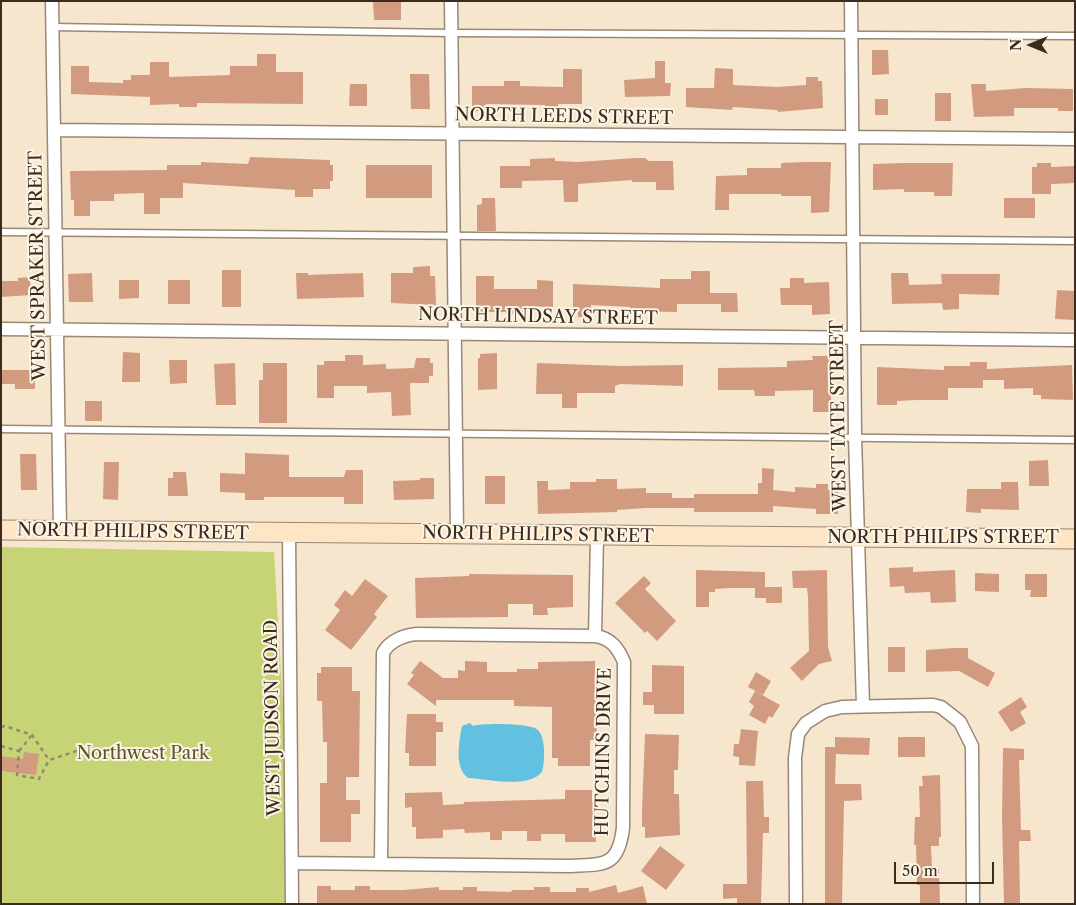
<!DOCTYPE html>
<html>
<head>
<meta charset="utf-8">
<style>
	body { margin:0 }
	#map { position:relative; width:1076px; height:905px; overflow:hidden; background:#f6e6cd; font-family:"Libre Caslon Text",serif }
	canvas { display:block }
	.frame { position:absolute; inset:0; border:2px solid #3b2a1e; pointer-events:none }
	.north { position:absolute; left:1006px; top:20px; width:50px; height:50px; -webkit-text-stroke:4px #fcf5e5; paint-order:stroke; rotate:270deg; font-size:14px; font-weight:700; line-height:20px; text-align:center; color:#3b2a1e }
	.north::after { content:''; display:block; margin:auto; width:18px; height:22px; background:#3b2a1e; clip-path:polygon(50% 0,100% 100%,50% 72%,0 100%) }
	.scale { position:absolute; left:894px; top:862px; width:100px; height:22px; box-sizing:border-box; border:2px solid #3b2a1e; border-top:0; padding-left:6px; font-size:15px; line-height:18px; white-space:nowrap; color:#3b2a1e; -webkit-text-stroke:4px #fcf5e5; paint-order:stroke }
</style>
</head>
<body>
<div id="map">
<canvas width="1076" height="905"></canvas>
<div class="frame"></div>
<div class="north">N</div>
<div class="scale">50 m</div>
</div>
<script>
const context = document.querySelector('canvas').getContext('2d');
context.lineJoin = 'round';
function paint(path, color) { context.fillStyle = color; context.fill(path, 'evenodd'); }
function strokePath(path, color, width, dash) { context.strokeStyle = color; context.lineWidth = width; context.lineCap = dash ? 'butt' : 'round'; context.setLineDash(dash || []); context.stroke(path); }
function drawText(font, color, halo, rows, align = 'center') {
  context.font = font + ' "Libre Caslon Text",serif'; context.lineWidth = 4; context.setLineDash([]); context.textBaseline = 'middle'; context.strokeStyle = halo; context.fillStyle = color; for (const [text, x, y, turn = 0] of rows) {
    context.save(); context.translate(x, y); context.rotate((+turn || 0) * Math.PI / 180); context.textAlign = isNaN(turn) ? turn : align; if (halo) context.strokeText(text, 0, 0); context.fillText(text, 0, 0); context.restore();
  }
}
paint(new Path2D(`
	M1 547 274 552 292 863V904H1Z`), '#c7d475');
paint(new Path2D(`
	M470 723 473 726C483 723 531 723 538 730 546 738 545 762 542 772 528 789 488 779 468 778 454 767 459 742 462 726Z`), '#62c0e0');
paint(new Path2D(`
	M373 1H401V20H374Z
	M872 50H888L889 74 872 75Z
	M257 54H276V72H303V104L197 103V107H179V104L150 105V97L71 94V66H89V82L123 83V80H131V75H150V62H169V77L230 75V66H257Z
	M655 61H665V83H671L670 96 625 97 624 80 655 78Z
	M715 68 733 69V85L777 87 806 85V77H818V81H822L823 108 778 112 777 110 733 107 732 110 686 107V88H714Z
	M563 69H582V104H558V110H545V105L486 104V111H472V86H504V81H520V86L563 87Z
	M410 74H429L430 109H411Z
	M350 84H367V106H349Z
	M971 84H986V91L1026 88 1073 89V111H1058V108H1014V116L974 117Z
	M935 93H951V121H935Z
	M875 99H888V115H875Z
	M250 157 330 160V165H333V181H330V189H313V197H295V190L183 183V198H160V214H144V193L114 194V201H90V216H74V200H71L70 171 167 170V165H201V162L248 164Z
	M555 158V161L578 162 636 158H645L649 161H673L674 190H656V182H632V180L578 184V202H564L563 180 522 181V188H500V166H530V159Z
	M806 162H831L829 212 811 213V196H781V194H729V210H715L716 176 747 175V168H781V163Z
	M904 163H953L952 196H934V192H904V189L873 190V164Z
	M1037 163H1051V167L1075 166V183L1051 184V194H1032V167H1037Z
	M366 165H432V198H366Z
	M482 198H495L496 231H477V205L482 204Z
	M1004 198H1035V218H1004Z
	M430 266V276H435L436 305 391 303V273H413V267Z
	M222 270H241V307H222Z
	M691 271H710V293H737L738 312H721V304H677V312L630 311V307L591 305V317H578V307H573V284L660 288V279H691Z
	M92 273 93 302H69L68 274Z
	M296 273H308V275L363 273 364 297 297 299Z
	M891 273H908L909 285 942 284 941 274H1000L999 295 959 294V309L943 310 942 303 892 304Z
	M476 276H494V289H537V280L553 281V307L524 306V314H506V312H476Z
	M30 277 31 295 1 297V281H18V278Z
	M790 278H804V283L829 282 830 314 812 315V305H781L780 288H790Z
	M119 280H139V298L119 299Z
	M168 280H190V304H168Z
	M1057 290 1075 291V320L1055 319Z
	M123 352 140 353V382H122Z
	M497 353V389L478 390V358H480V354Z
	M345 355H363V365L386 364V369L414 368 416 358H430V363H433V376H429V383H410L411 415 392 416 391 392 367 393V386H334V398H317V365H324V361H345Z
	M812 356H831V412H813V390L775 391V396H755L754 390H718V368L787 367V361L813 360Z
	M169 360H187V383L170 384Z
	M970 362H987V369L1072 365 1073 400 1041 399V395H1033V388L1004 389V380H983V388H948V400H917L897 401V405H877V367L944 370V366H970Z
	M235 363 236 405H216L214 364Z
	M263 363H287V423H259V380H263Z
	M537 363 620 366 683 365V386L620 384 615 386V393H577V408H562V394H536Z
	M1 370H35V389H15V384H1Z
	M85 401H102V421H85Z
	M245 453 289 455V477H344L346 470H363V504H344V497H264V500H245V493L220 492V473L245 474Z
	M20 454H36L37 490H21Z
	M1048 460 1049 486H1029V461Z
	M104 462H119L118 500 103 499Z
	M762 468 774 469 773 490 795 492V487L816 488V484H828V490H838V514H816V509L773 506V512H694V508H646L617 510V512L538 514 537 481H548V490L570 489V482H596V479H617V489L646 488V493H672V498H694V494H758V483H762Z
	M173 472H186L188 496H168V478H173Z
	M485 476H505V504H485Z
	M420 478H434V499L394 500 393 481 420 480Z
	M1001 482H1018L1019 510 981 509V513L966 512 967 489H1001Z
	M913 567V572L955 570 956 602 931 603 930 592 905 593 904 586 890 587 889 568Z
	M696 570 765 572V587H782V603H766V598H755V588H732L715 589V592H709V607H696Z
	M827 570 828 647 832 661 819 664 802 681 790 668 809 651 808 596 807 588H793L792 571Z
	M975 573 999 574V592L975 591Z
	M469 574 573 575V607L547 608 548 615H533V604H508V617L416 618 415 578 469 576Z
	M1025 574H1047V597H1030L1031 590H1025Z
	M644 576 651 583 645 589 676 621 657 641 647 631 645 633 615 603Z
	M365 579 388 596 374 614 377 617 351 650 325 630 340 610 334 605 345 590 352 596Z
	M888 647H905V672H888Z
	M954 648H968V658L995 673 988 687 959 671 926 672V650Z
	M420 661 443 678H458V670L465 671V661L487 662V672H517V669H538V662L595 661 597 740H590V766H558V758H552V707L514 706V700H436V706L407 684 414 675 411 673Z
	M652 665 684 666V714H654V705H643V692H652Z
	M321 667H352V691H360L359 777H346V800H360V814H351V842H320V783H327V742H323L322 701H317V673H321Z
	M756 672 771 681 763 695 748 687Z
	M755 691 780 705 772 718 769 716 765 724 749 715 754 706 749 702Z
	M1021 697 1027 707 1020 712 1026 723 1011 732 998 712Z
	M407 714H436V722H443V732H436V766H409V753H405Z
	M741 729 758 731 755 766 739 765V757L733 756 734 744H739Z
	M645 734 679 735 678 770H674V794H679L680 835 645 838V827H642V810Z
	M835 737 870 738 869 755 836 754 835 784H861L862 800 844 801 842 904H825V747H835Z
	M898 737H925V757H898Z
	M1003 748 1024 749V760H1019L1021 830H1030L1031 841H1019L1020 904H1004L1002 817Z
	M24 752 39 754 36 775 1 771V756L23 759Z
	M940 775 941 837H939V846H931L932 869H939L940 904H920V885H917L916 845H914L915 817H920L919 786H923L922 776Z
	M746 781H763L764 817H769V833H763L761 904H737V898L723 899V884H747Z
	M565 790H592V802H596V842H565V834H541V841H527V831H502V840H490V832L465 833 464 829 443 830V838L416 839V827H412V807L405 808V793L442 792 443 805 464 804V802L565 799Z
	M660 846 685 865 666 890 641 871Z
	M616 885 618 893 643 886 647 904H317V886H331V890H355V886H370V890H403L439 887V890H463V887H477V891L511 892 512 890H534V887H550V892H576V888H589V892Z`), '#d29b80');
const lane = new Path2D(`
	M52 27 452 33 1075 36
	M1 232 1075 241
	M1 429 1075 440`);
const street = new Path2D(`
	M52 1 60 531
	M451 1 457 534
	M851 1 855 437 863 706
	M54 130 1075 139
	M1 329 1075 340
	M289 533 292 904
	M595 636 597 536
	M292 863 570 866C604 864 618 868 623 828L624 662C618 648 611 638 595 636L417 634C404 635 389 641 383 653L381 863
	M796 904 795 758 798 734 806 723 825 711 842 707 933 705 941 707 960 722 972 746 973 904`);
const secondary = new Path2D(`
	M1 530 1075 539`);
strokePath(lane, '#988876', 9);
strokePath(street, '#988876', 15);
strokePath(secondary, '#988876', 21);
strokePath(new Path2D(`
	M1 727 5 726 32 735 49 760
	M1 746 19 751 17 775 39 779 49 760 86 748
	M19 751 32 735`), '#988876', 2.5, [4, 4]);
strokePath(lane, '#fff', 6);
strokePath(street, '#fff', 12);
strokePath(secondary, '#fee5c5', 19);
drawText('18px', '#3b2a1e', '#fcf5e5', [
	["NORTH LEEDS STREET",564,117,1],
	["WEST SPRAKER STREET",38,266,-91],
	["NORTH LINDSAY STREET",538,317,1],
	["WEST TATE STREET",839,416,-91],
	["NORTH PHILIPS STREET",133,532,1],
	["NORTH PHILIPS STREET",538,535,1],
	["NORTH PHILIPS STREET",943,538],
	["WEST JUDSON ROAD",273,718,-91],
	["HUTCHINS DRIVE",604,752,-89]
]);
drawText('18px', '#5e5434', '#fcf5e5', [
	["Northwest Park",143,754]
]);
</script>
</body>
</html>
